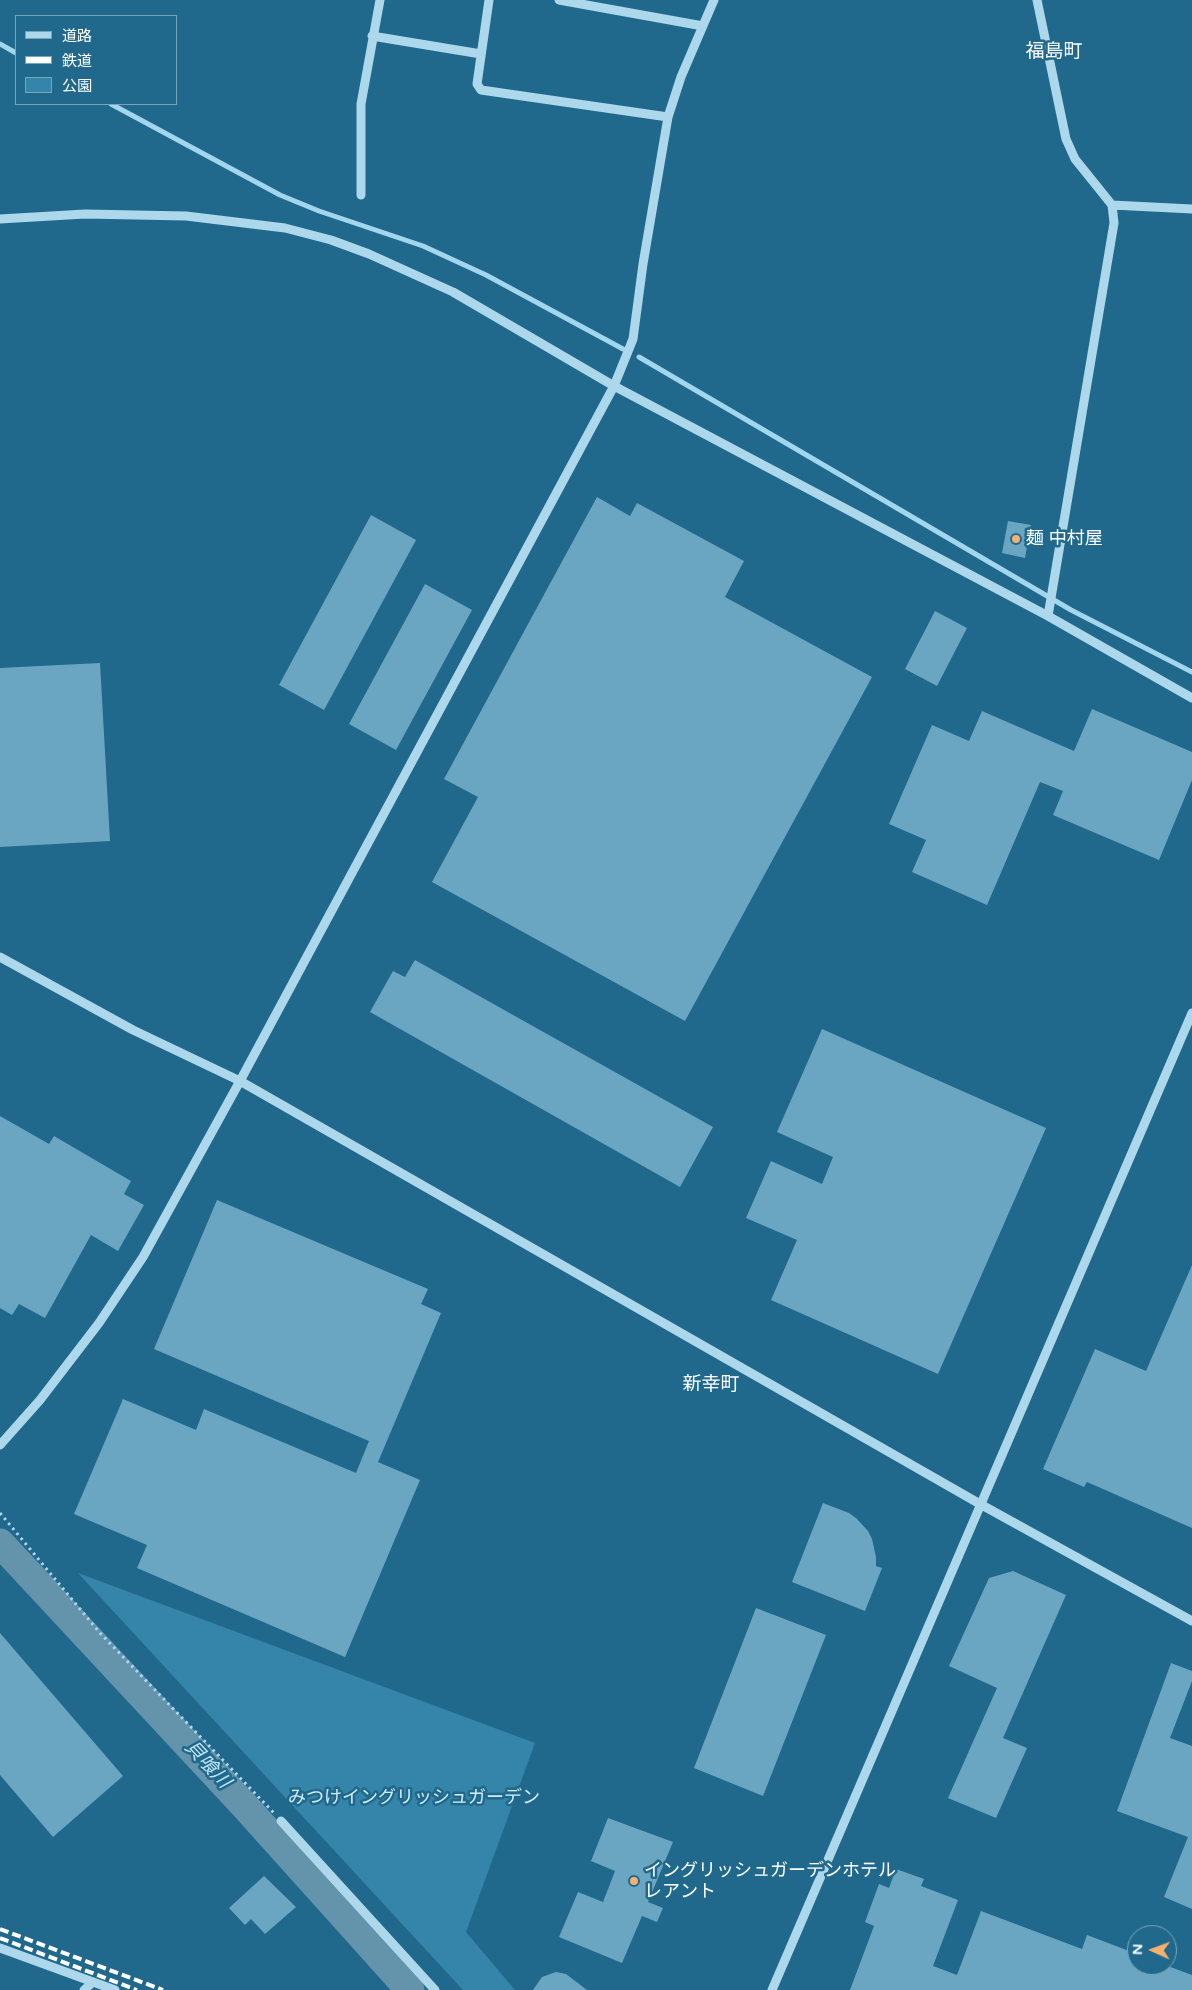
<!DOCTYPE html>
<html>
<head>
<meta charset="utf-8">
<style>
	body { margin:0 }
	#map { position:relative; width:1192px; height:1990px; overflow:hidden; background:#20698c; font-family:"Varela Round","Noto Sans JP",sans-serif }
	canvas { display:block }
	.legend { position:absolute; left:15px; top:15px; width:162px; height:90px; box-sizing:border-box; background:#20698c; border:1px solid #79a5ba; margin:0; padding:6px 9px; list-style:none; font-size:15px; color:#fff }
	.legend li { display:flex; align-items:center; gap:10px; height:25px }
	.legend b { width:25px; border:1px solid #79a5ba }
	.north { position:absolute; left:1127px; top:1925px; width:50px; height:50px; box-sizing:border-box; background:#20698c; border:1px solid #79a5ba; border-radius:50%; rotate:272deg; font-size:14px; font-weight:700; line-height:20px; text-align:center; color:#fff }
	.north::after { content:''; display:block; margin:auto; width:18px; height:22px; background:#f9af6e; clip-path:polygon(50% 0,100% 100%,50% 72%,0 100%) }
</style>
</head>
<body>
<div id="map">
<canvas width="1192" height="1990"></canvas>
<ul class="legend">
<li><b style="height:6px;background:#add8ec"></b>道路</li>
<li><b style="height:6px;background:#fff"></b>鉄道</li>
<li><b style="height:14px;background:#3485a9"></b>公園</li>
</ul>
<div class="north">N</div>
</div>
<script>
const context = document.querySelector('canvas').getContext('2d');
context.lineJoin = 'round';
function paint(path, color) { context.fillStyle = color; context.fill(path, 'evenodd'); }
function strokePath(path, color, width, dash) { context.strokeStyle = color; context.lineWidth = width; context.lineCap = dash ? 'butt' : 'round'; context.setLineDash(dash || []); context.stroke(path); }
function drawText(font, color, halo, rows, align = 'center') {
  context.font = font + ' "Varela Round","Noto Sans JP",sans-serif'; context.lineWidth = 5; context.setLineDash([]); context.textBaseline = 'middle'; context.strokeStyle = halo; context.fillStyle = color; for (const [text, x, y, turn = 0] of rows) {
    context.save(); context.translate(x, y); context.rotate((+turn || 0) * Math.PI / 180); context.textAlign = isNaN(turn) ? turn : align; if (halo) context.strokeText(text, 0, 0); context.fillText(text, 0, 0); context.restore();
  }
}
paint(new Path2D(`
	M78 1573 535 1743 466 1932 515 1990H463Z`), '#3485a9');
strokePath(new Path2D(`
	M0 44 16 53
	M111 104 280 195 319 211 423 246 486 275 623 349
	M639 357 1071 610 1192 672`), '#a1d6ed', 5);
strokePath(new Path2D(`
	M0 1543 243 1804 410 1990`), '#6394ab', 29);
paint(new Path2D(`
	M597 497 630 516 637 503 744 561 725 597 872 677 685 1021 432 882 478 797 444 779Z
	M371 515 416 540 324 710 279 685Z
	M1008 521 1031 525 1025 558 1002 553Z
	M425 584 472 610 396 750 349 724Z
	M935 611 967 628 937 686 905 669Z
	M100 663 110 841 0 847V668Z
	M1092 709 1192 752V780L1159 860 1053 815 1063 791 1040 782 987 905 912 872 926 840 889 824 932 725 969 741 982 711 1074 751Z
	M415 960 713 1127 680 1187 370 1012 393 971 405 977Z
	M822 1029 1046 1128 938 1374 771 1300 797 1240 746 1218 771 1161 822 1184 833 1157 777 1132Z
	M0 1116 49 1144 54 1136 131 1181 124 1194 144 1205 118 1251 91 1235 45 1318 19 1304 12 1315 0 1308Z
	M217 1200 428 1289 421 1304 441 1313 378 1462 420 1480 345 1657 137 1568 147 1545 74 1514 123 1399 196 1430 204 1409 356 1473 369 1441 154 1349Z
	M1192 1265V1528L1087 1482 1084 1487 1043 1469 1095 1349 1146 1371Z
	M823 1503 849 1513 856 1518 868 1531 872 1539 876 1557V1566L882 1568 865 1611 792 1582Z
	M1013 1571 1066 1595 1003 1738 1027 1748 996 1818 948 1798 997 1688 949 1666 989 1578Z
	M756 1608 826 1635 763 1796 694 1768Z
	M0 1633 123 1776 53 1837 0 1775Z
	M1171 1663 1192 1671V1681L1170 1738 1192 1746V1909L1164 1897 1188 1837 1117 1811Z
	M608 1818 673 1842 648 1902 663 1908 657 1922 642 1916 622 1963 559 1937 578 1892 603 1902 615 1871 591 1861Z
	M896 1869 924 1879 921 1886 958 1900 933 1966 957 1975 981 1911 1082 1949 1087 1935 1137 1954V1965H1165L1192 1975V1990H850L874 1926 865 1922 879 1884 889 1888Z
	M264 1876 296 1907 265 1934 251 1919 245 1925 229 1908Z
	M556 1972 566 1974 587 1990H533L542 1977Z`), '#6aa6c1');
strokePath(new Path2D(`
	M0 1513 100 1633 274 1813`), '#add8ec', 3, [2.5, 4]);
strokePath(new Path2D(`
	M489 0 477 84 481 90 668 117
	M559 0 703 26
	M1037 0 1066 139 1075 159 1112 205 1114 223 1048 616
	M372 36 481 54
	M361 195V104L380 0
	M1112 205 1192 209
	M0 219 85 214 186 216 285 228 331 240 369 254 453 292 614 386 1048 616 1192 698
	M0 957 133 1030 240 1081 980 1504 1192 1621
	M0 1445 40 1400 99 1323 143 1257 240 1081 614 386 633 339 643 264 668 117 681 77 714 0
	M281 1821 435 1990
	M0 1948 115 1990
	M84 1990 93 1982
	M772 1990 1192 1013`), '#add8ec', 9);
strokePath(new Path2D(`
	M0 1929 163 1990
	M0 1938 137 1990`), '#fff', 4, [9, 4]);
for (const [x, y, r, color] of [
	[1016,539,5,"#f9af6e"],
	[634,1881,5,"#f9af6e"]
]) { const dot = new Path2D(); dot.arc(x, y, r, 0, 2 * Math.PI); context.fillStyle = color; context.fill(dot); strokePath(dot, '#20698c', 2); }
drawText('18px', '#fff', '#20698c', [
	["麺 中村屋",1026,539],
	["イングリッシュガーデンホテル",644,1871],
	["レアント",644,1892]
], 'left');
drawText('18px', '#d2edf8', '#20698c', [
	["みつけイングリッシュガーデン",414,1798]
]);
drawText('19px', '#fff', '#20698c', [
	["福島町",1054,52],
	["新幸町",711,1385]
]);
drawText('italic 19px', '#c0e4f4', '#20698c', [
	["貝喰川",207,1765,47]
]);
</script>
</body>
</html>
